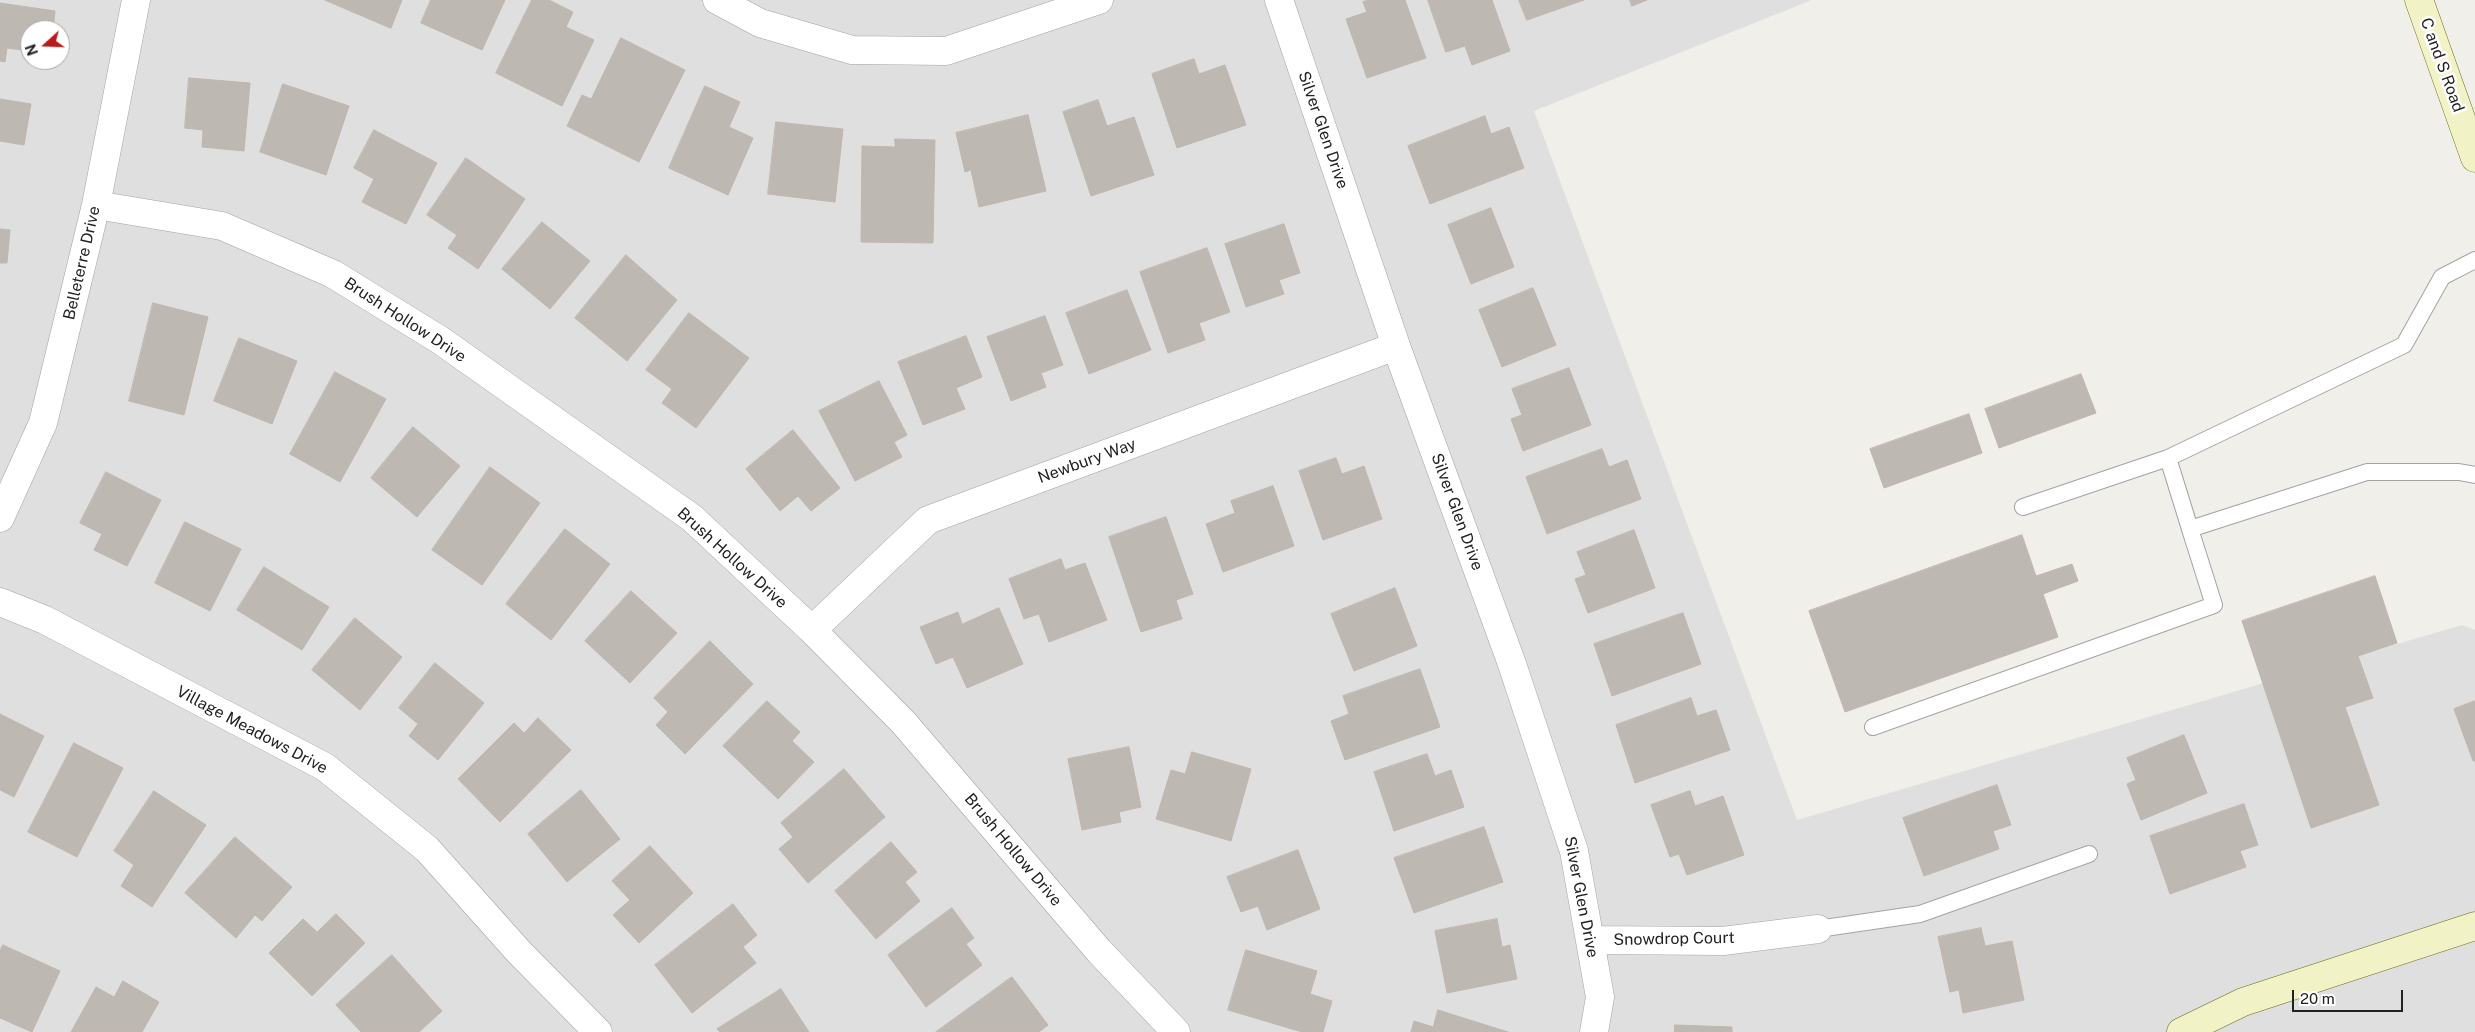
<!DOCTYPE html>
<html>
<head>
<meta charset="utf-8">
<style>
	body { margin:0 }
	#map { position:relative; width:2475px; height:1032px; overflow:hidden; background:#f1efea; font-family:"Public Sans",sans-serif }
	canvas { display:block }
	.north { position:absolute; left:20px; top:20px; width:50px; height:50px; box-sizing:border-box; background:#fff; border:1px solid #a7a7a7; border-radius:50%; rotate:250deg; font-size:14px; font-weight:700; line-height:20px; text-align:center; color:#222 }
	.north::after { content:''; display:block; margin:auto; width:18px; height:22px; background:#ba1a1a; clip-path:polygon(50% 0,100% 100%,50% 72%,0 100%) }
	.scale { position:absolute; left:2292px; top:990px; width:111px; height:22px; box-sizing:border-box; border:2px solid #222; border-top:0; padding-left:6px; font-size:15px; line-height:18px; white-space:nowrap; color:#222; -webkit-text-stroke:4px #fff; paint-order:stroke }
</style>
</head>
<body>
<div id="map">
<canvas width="2475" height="1032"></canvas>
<div class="north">N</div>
<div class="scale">20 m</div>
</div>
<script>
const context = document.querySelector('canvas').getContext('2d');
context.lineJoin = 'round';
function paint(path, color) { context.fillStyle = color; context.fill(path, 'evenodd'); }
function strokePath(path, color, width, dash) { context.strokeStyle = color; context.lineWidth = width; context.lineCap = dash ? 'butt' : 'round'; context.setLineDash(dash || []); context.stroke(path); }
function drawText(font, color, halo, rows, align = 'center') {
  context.font = font + ' "Public Sans",sans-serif'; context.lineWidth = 5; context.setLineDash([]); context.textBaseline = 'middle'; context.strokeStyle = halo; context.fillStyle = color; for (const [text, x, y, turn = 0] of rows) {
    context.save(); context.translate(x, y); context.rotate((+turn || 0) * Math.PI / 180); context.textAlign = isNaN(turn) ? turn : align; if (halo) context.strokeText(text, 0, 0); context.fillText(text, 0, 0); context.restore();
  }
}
paint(new Path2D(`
	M0 0H1812L1534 111 1797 820 2462 625 2475 630V1032H0ZM30 30H60V60H30Z`), '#e0dfdf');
const building = new Path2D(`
	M325 0H402L391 28Z
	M431 0H505L482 50 421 23Z
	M532 0H549L573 12 566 27 594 40 562 106 496 73Z
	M1369 0H1405L1426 58 1367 78 1346 19 1367 12 1363 2Z
	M1428 0H1492L1510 51 1472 65 1465 46 1446 52Z
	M1519 0H1584L1527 20Z
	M1630 0H1647L1632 6Z
	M0 3 55 11 53 30H30V51L7 48 5 62 0 61Z
	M621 38 685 70 639 162 567 126 582 95 591 99Z
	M1194 59 1199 74 1225 65 1246 125 1177 148 1152 74Z
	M189 78 250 83 244 151 202 147 203 130 185 128Z
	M283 84 349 106 326 175 260 152Z
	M705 86 740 102 729 127 753 138 728 195 669 168Z
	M0 99 31 104 24 145 0 141Z
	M1098 100 1107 126 1134 117 1154 175 1091 196 1063 112Z
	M1028 115 1046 191 979 207 971 170 965 172 956 133Z
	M1485 116 1491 134 1509 127 1524 168 1430 204 1408 146Z
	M776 122 843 129 835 202 768 194Z
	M374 130 437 163 406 224 362 202 374 179 354 168Z
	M895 139 935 140 933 243 861 242 862 146 895 147Z
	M466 158 525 199 478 269 448 248 457 235 427 215Z
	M1491 208 1514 267 1471 284 1448 225Z
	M542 222 590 261 550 309 502 269Z
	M1284 224 1300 273 1279 280 1284 294 1246 307 1225 244Z
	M0 229 10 230 7 263H0Z
	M1207 248 1230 312 1199 323 1205 340 1168 353 1140 272Z
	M626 255 677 300 627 361 575 318Z
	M1533 288 1556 345 1502 367 1479 310Z
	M1127 290 1151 350 1089 374 1066 313Z
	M153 303 208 317 184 415 129 401Z
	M689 313 749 358 696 428 662 403 672 389 646 370Z
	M1045 316 1063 365 1041 373 1046 387 1011 401 987 337Z
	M966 336 982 377 956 388 965 409 923 425 898 362Z
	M239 338 297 361 272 424 214 401Z
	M1569 368 1591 425 1523 451 1511 419 1522 415 1512 389Z
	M335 372 386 399 340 482 290 454Z
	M2081 374 2096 413 1999 448 1985 409Z
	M879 381 907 435 894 442 902 457 855 481 819 411Z
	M1969 414 1982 453 1884 488 1870 449Z
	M413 427 460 466 417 517 371 478Z
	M793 430 840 488 811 511 798 496 780 511 746 469Z
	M1602 449 1609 467 1627 460 1641 499 1547 534 1526 477Z
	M1336 458 1342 474 1364 466 1382 519 1323 540 1299 471Z
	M490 467 540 503 482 585 432 550Z
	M106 472 161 500 127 566 94 550 102 534 80 523Z
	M1273 486 1294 546 1223 572 1206 524 1235 513 1231 501Z
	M1166 517 1193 594 1176 600 1182 619 1141 632 1109 537Z
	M185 522 241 549 210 611 155 583Z
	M565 529 610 564 551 640 506 604Z
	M1634 530 1655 588 1588 613 1575 579 1586 575 1577 552Z
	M2022 535 2036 576 2072 564 2078 581 2043 594 2058 637 1845 712 1809 611Z
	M1061 559 1065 570 1085 563 1107 620 1049 642 1039 614 1024 619 1009 579Z
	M264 567 329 607 302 650 237 610Z
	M2375 576 2397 643 2358 656 2373 698 2345 707 2379 805 2311 828 2242 621Z
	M1395 588 1417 646 1354 671 1331 614Z
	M631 591 677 633 630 683 585 641Z
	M999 608 1023 664 967 688 953 657 936 664 920 627 958 612 962 624Z
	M1683 613 1701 664 1612 696 1594 644Z
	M355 618 402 657 360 710 312 670Z
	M710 641 753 684 685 754 656 725 668 712 654 698Z
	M435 663 484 703 438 760 409 736 418 724 399 708Z
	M1420 669 1440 727 1345 760 1331 721 1349 714 1343 696Z
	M1691 698 1697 716 1716 710 1730 750 1635 783 1616 725Z
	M767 701 800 732 792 741 814 762 778 799 723 746Z
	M2475 701V761H2473L2454 709Z
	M0 714 44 736 14 797 0 790Z
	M538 718 571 750 500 822 458 779 514 723 524 733Z
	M2184 735 2207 793 2141 820 2127 784 2136 780 2127 758Z
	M74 743 123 768 77 857 28 832Z
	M1129 747 1141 807 1119 812 1121 822 1082 830 1068 759Z
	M1192 752 1251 769 1231 841 1156 819 1171 770 1185 774Z
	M1427 754 1435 776 1451 770 1464 807 1394 831 1374 772Z
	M844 769 885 817 808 883 779 849 793 837 781 823Z
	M1997 785 2011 825 1993 831 1999 849 1924 876 1903 818Z
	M581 790 620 839 567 882 528 834Z
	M154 791 206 825 152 907 121 886 134 865 114 851Z
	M1690 791 1695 806 1723 796 1744 855 1687 875 1679 854 1670 857 1651 805Z
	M2244 804 2258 845 2240 851 2246 867 2170 894 2150 836Z
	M1484 827 1503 882 1414 913 1394 858Z
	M235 837 292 887 262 921 255 915 236 938 185 893Z
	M891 842 917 872 905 882 920 901 876 939 835 891Z
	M650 846 693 893 639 943 613 915 630 900 612 881Z
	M1298 850 1320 909 1267 930 1258 906 1241 912 1227 877Z
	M733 904 757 935 743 947 756 963 692 1013 655 965Z
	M952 908 974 938 966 944 982 965 926 1007 888 955Z
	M336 914 365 943 312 996 269 953 303 919 317 932Z
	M1497 919 1502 947 1510 945 1517 979 1447 993 1435 931Z
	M1981 928 1985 946 2012 941 2024 1000 1963 1013 1959 990 1950 992 1938 937Z
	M3 945 60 971 32 1032 0 1018V951Z
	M1246 950 1317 971 1310 994 1332 1001 1323 1032H1302L1228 1010Z
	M392 955 442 1011 419 1032H361L336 1005Z
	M1012 977 1048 1025 1039 1032H936Z
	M123 981 159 1002 142 1032H71L96 987 114 997Z
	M781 989 809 1032H720L717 1029Z
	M1438 1010 1508 1032H1411L1414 1021 1433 1027Z
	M1675 1025 1732 1027V1032H1675Z`);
paint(building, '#beb8b3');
strokePath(building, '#c1b6ae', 1);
const service = new Path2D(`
	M2166 459 2404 345 2442 277 2475 260
	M2023 507 2168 458 2190 529
	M1873 727 2214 605 2190 529 2367 472H2459L2475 475
	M1818 929 1920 914 2089 854`);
const minor = new Path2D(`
	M717 0 760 23 852 50 946 51 1099 0
	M1279 0 1396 346 1512 664 1574 851 1600 997 1594 1032
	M96 205 222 226 333 274 440 340 692 518 812 630 904 723 1099 951 1176 1032
	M0 518 43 423 96 205 136 0
	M0 602 45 620 325 767 427 849 519 952 598 1032
	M812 630 928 520 1396 346
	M1590 940 1723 941 1818 929`);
const secondary = new Path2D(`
	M2419 0 2475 158
	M2181 1032 2243 1002 2475 926`);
strokePath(service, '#a3a3a3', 18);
strokePath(minor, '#a3a3a3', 29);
strokePath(secondary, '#656e14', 29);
strokePath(service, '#fff', 16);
strokePath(minor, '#fff', 28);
strokePath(secondary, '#f1f3c6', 28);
drawText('16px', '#222', '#fff', [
	["C and S Road",2442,65,70],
	["Silver Glen Drive",1323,130,71],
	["Belleterre Drive",82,263,-77],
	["Brush Hollow Drive",405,320,33],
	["Newbury Way",1087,461,-20],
	["Silver Glen Drive",1457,512,70],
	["Brush Hollow Drive",732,558,42],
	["Village Meadows Drive",252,730,28],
	["Brush Hollow Drive",1013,850,50],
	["Silver Glen Drive",1581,897,79],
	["Snowdrop Court",1674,939,-1]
]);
</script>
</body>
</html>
